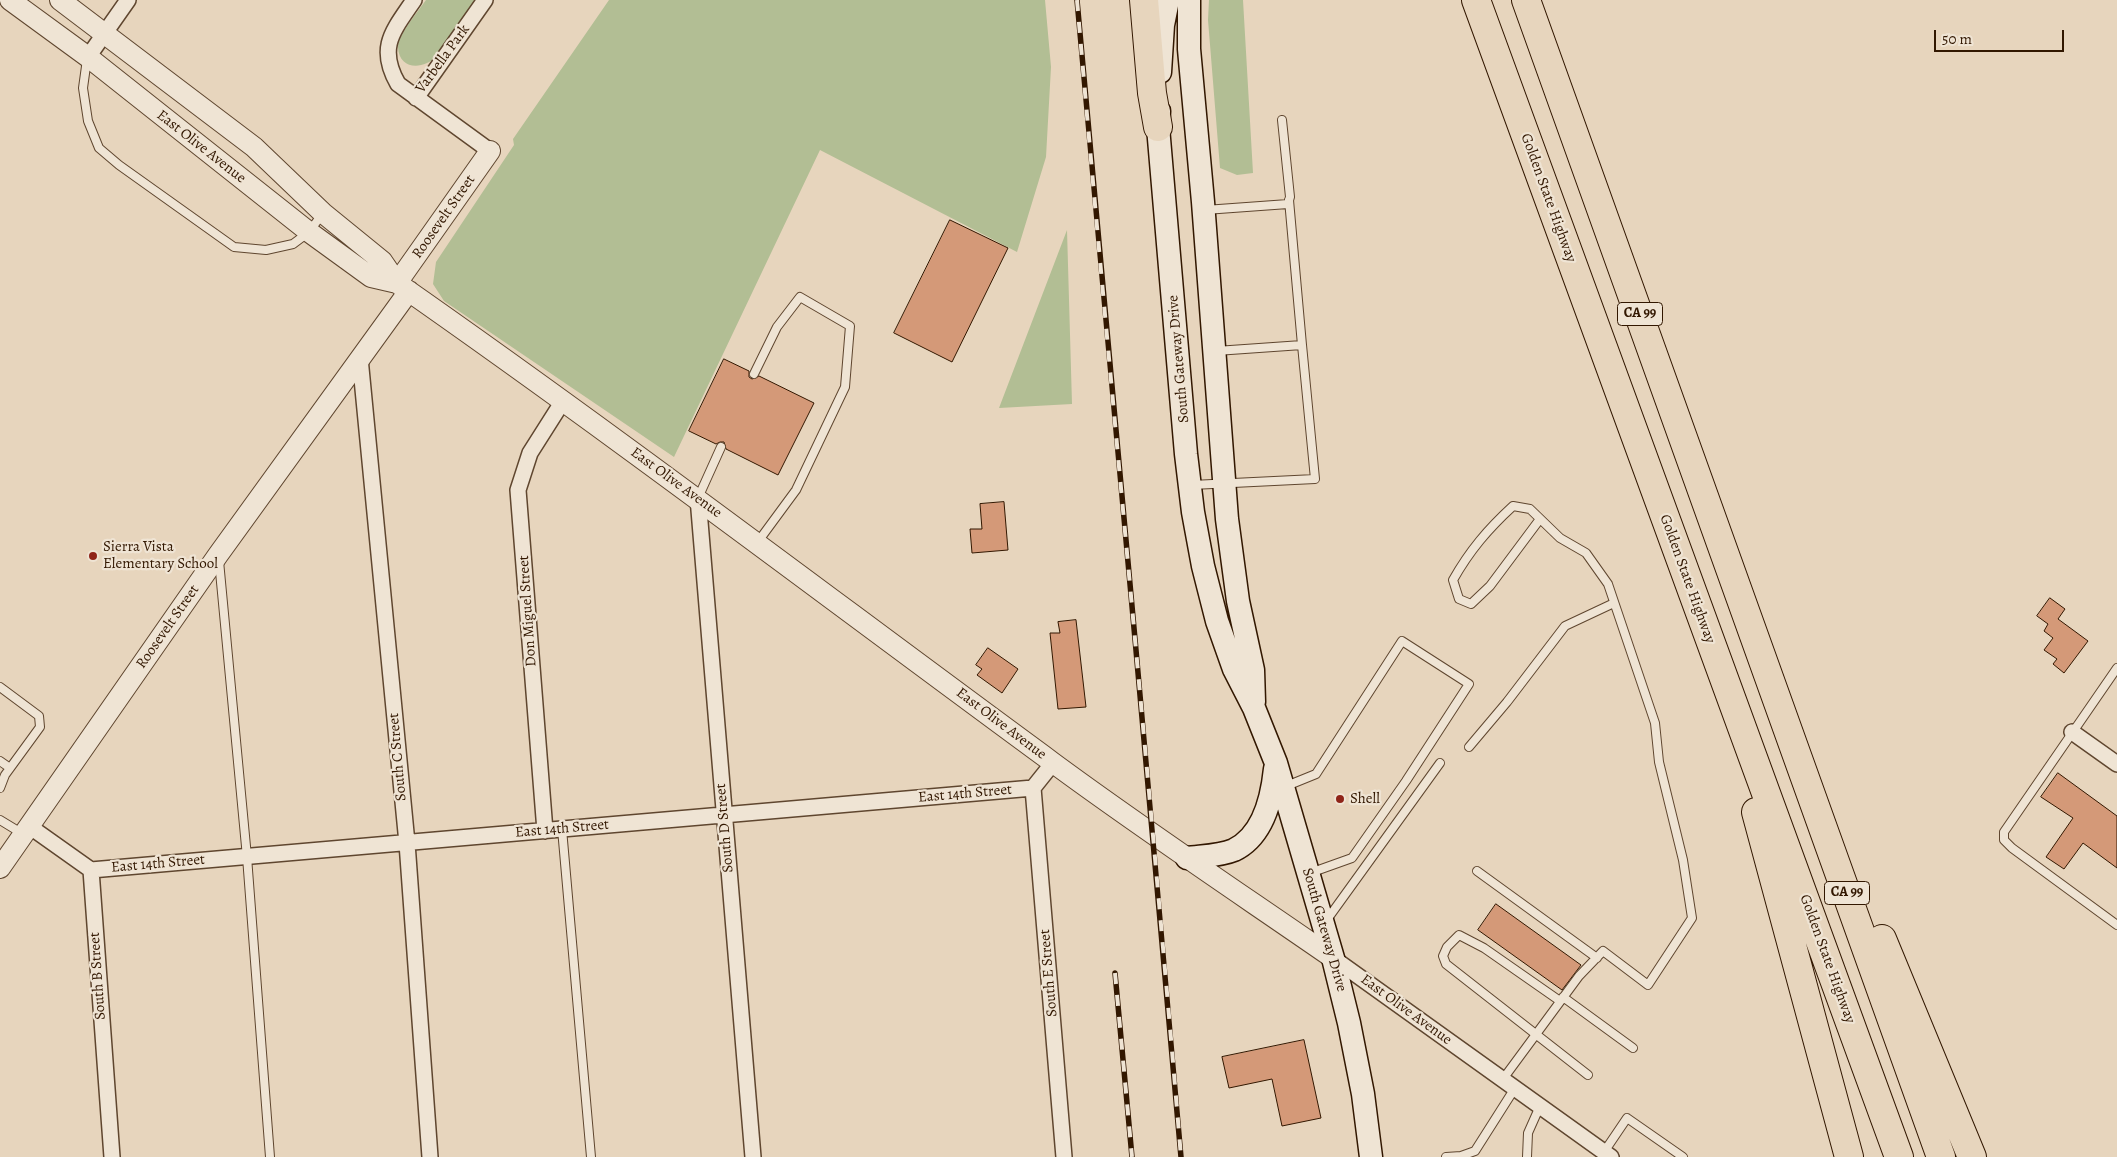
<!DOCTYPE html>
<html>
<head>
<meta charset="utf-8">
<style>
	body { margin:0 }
	#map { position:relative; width:2117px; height:1157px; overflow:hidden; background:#e7d5bd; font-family:Alegreya,serif }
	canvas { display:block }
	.scale { position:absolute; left:1934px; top:30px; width:130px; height:22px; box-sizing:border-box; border:2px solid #321700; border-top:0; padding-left:6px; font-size:15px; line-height:18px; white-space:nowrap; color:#321700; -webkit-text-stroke:4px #efe4d4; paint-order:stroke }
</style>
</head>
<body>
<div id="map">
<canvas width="2117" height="1157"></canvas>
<div class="scale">50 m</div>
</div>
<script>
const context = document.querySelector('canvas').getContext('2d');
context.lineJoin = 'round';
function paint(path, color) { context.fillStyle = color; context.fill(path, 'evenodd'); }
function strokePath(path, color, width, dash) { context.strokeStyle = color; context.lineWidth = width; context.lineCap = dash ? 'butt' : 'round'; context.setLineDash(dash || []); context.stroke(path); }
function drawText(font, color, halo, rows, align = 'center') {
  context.font = font + ' Alegreya,serif'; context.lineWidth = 4.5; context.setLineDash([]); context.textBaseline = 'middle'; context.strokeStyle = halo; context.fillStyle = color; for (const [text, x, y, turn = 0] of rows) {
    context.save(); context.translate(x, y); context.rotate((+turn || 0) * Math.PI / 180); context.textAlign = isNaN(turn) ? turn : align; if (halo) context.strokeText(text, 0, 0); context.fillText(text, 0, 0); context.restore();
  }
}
paint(new Path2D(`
	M426 0H476L436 57C424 69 399 71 398 47 398 35 419 10 426 0Z
	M609 0H1045L1051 67 1046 157 1017 252 820 150 674 457 444 301 433 284 436 262 514 145 513 139Z
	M1209 0H1243L1253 173 1237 175 1220 168 1208 20Z
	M1067 230 1072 404 999 408Z`), '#b2be94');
const building = new Path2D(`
	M950 220 1008 248 952 362 894 333Z
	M724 359 749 371V377L752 379 759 376 814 403 778 475 726 449 724 442H720L716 444 689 431Z
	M1004 502 1008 550 972 553 970 529H982L980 504Z
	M2050 598 2065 609 2058 619 2088 641 2064 673 2053 664 2057 659 2044 650 2053 638 2044 631 2048 624 2037 616Z
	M1076 620 1086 707 1058 709 1050 633H1060L1058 622Z
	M988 648 1018 669 1002 693 977 675 982 669 976 665Z
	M2058 773 2117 816V868L2083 843 2064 869 2046 857 2073 818 2041 797Z
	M1496 904 1581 965 1562 990 1478 930Z
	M1304 1040 1321 1118 1282 1126 1272 1079 1229 1088 1222 1057Z`);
paint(building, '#d49978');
strokePath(building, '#321700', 1);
const service = new Path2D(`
	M87 59 83 88 88 121 99 148 119 165 234 247 266 250 293 244 309 232 323 213
	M1289 200 1302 345
	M1205 210 1288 204 1290 197 1282 120
	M754 374 777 327 800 297 850 326 845 387 796 490 757 543
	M1192 485 1315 479 1302 345 1216 351
	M698 498 721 447
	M219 561 247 857 270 1157
	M2117 668 2004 832V840L2012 848 2117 925
	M0 687 39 716 40 727 5 775 0 788
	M1469 747 1507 702 1565 626 1614 603
	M0 761 10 768
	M1284 787 1316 774 1402 641 1469 684 1406 781 1352 858 1310 873
	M0 820 23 834
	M562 829 591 1157
	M1477 871 1597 958
	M1326 921 1440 763
	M1563 997 1633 1048
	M1560 1001 1484 948 1459 935 1447 947 1443 956 1446 964 1588 1075
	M1503 1079 1579 976 1603 951 1648 985 1692 918 1683 860 1659 762 1655 723 1608 584 1586 553 1560 538 1530 509 1513 506C1488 529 1470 550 1453 580L1459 599 1471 604 1490 586 1540 519
	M1604 1152 1627 1118 1683 1157
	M1446 1157 1461 1156 1475 1151 1515 1088
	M1527 1157 1528 1133 1540 1106`);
const minor = new Path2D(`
	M414 0C393 31 377 47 398 84L490 151
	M88 57 128 0
	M416 98 485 0
	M360 358 407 843 430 1157
	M698 498 753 1157
	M2072 732 2117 764
	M1033 788 1064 1157
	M1033 788 1053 763
	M29 826 91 870 112 1157
	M545 831 518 490 530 453 563 401
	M91 870 1033 788
	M1333 958 1611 1157`);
const tertiary = new Path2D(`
	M10 0 88 57 309 232 371 277 397 283
	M60 0 254 147 323 213 382 261 397 283C619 438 834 602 1052 762 1144 830 1239 893 1333 958
	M397 283 490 151
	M0 868 218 555 409 291`);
const secondary = new Path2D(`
	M1189 0V49L1203 202 1227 519 1238 601 1253 670 1254 702
	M1160 72 1163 25 1168 0
	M1159 111 1158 127 1186 454 1193 512 1203 566 1217 621 1234 669 1254 708 1276 763 1333 958 1349 1023 1363 1094 1371 1157
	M1187 858C1202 856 1220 856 1234 850 1263 836 1272 798 1275 769`);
const motorway = new Path2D(`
	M1144 0 1152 93 1158 127
	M1476 0 1899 1157
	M1526 0 1941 1157
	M1756 812 1849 1157
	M1882 939 1972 1157`);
strokePath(service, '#5f462f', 10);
strokePath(minor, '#5f462f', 18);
strokePath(tertiary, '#5f462f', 22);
strokePath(secondary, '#321700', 25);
strokePath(motorway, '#321700', 30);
strokePath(service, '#efe4d4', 8);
strokePath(minor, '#efe4d4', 15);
strokePath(tertiary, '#efe4d4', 20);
strokePath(secondary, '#efe4d4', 22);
strokePath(motorway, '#e7d5bd', 28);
const rail = new Path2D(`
	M1077 0C1110 386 1149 771 1181 1157
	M1115 973 1132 1157`);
strokePath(rail, '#321700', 5.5);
strokePath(rail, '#efe4d4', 4, [11]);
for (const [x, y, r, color] of [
	[93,556,5,"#8f2418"],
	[1340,799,5,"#8f2418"]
]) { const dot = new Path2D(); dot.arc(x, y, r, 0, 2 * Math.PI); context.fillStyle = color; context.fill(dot); strokePath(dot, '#efe4d4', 2); }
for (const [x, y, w] of [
	[1640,314,45],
	[1847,893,45]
]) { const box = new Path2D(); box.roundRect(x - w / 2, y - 11.5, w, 23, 4); context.fillStyle = '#efe4d4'; context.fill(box); strokePath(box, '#321700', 1); }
drawText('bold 14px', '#321700', null, [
	["CA 99",1640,314],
	["CA 99",1847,893]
]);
drawText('15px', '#321700', '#efe4d4', [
	["Varbella Park",443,59,-54],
	["East Olive Avenue",201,147,38],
	["Golden State Highway",1548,198,70],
	["Roosevelt Street",444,217,-55],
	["South Gateway Drive",1179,359,-95],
	["East Olive Avenue",676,483,36],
	["Golden State Highway",1687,579,70],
	["Don Miguel Street",528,611,-94],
	["Roosevelt Street",168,627,-55],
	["East Olive Avenue",1001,724,37],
	["South C Street",398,757,-95],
	["East 14th Street",965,794,-5],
	["South D Street",725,828,-95],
	["East 14th Street",562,829,-5],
	["East 14th Street",158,864,-5],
	["South Gateway Drive",1324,930,74],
	["Golden State Highway",1827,959,70],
	["South E Street",1049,973,-95],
	["South B Street",98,976,-94],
	["East Olive Avenue",1406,1010,36]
]);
drawText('15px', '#321700', '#efe4d4', [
	["Sierra Vista",103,547],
	["Elementary School",103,564],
	["Shell",1350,799]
], 'left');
</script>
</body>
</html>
